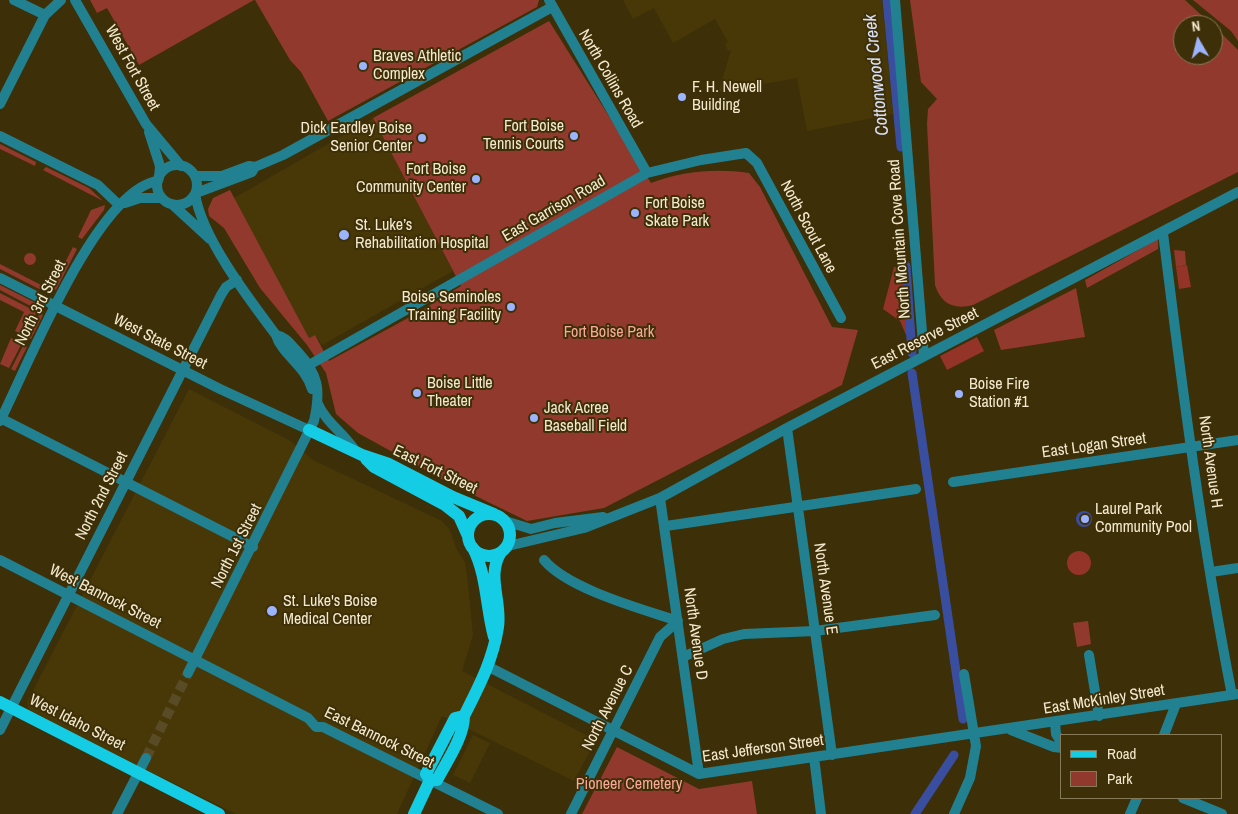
<!DOCTYPE html>
<html>
<head>
<meta charset="utf-8">
<style>
	body { margin:0 }
	#map { position:relative; width:1238px; height:814px; overflow:hidden; background:#3d2f07; font-family:"Archivo Narrow",sans-serif }
	canvas { display:block }
	.legend { position:absolute; left:1060px; top:734px; width:162px; height:65px; box-sizing:border-box; background:#3d2f07; border:1px solid #867957; margin:0; padding:6px 9px; list-style:none; font-size:15px; color:#f3e9ce }
	.legend li { display:flex; align-items:center; gap:10px; height:25px }
	.legend b { width:25px; border:1px solid #867957 }
	.north { position:absolute; left:1173px; top:15px; width:50px; height:50px; box-sizing:border-box; background:#3d2f07; border:1px solid #867957; border-radius:50%; rotate:352deg; font-size:14px; font-weight:700; line-height:20px; text-align:center; color:#f3e9ce }
	.north::after { content:''; display:block; margin:auto; width:18px; height:22px; background:#9cb4fd; clip-path:polygon(50% 0,100% 100%,50% 72%,0 100%) }
</style>
</head>
<body>
<div id="map">
<canvas width="1238" height="814"></canvas>
<ul class="legend">
<li><b style="height:6px;background:#14cce4"></b>Road</li>
<li><b style="height:14px;background:#91392d"></b>Park</li>
</ul>
<div class="north">N</div>
</div>
<script>
const context = document.querySelector('canvas').getContext('2d');
context.lineJoin = 'round';
function paint(path, color) { context.fillStyle = color; context.fill(path, 'evenodd'); }
function strokePath(path, color, width, dash) { context.strokeStyle = color; context.lineWidth = width; context.lineCap = dash ? 'butt' : 'round'; context.setLineDash(dash || []); context.stroke(path); }
function drawText(font, color, halo, rows, align = 'center') {
  context.font = font + ' "Archivo Narrow",sans-serif'; context.lineWidth = 4; context.setLineDash([]); context.textBaseline = 'middle'; context.strokeStyle = halo; context.fillStyle = color; for (const [text, x, y, turn = 0] of rows) {
    context.save(); context.translate(x, y); context.rotate((+turn || 0) * Math.PI / 180); context.textAlign = isNaN(turn) ? turn : align; if (halo) context.strokeText(text, 0, 0); context.fillText(text, 0, 0); context.restore();
  }
}
paint(new Path2D(`
	M623 0H882L893 114 807 131 797 78 721 92 719 90 731 50 728 51 725 44 728 42 715 19 673 43 654 8 633 19Z
	M373 118 453 271 322 345 315 335 309 338 234 198Z
	M189 389 289 440 313 460 442 521 450 530 456 548 465 562 467 575 473 635 462 671 596 740 574 781 442 716 397 814H236L29 712 27 702Z
	M473 735 490 743 470 783 453 775Z`), '#483808');
paint(new Path2D(`
	M90 0H254L139 65 107 8 97 13Z
	M255 0H539L537 7 328 121 301 72 290 60Z
	M910 0H1185L1212 25H1183V55H1213V25L1238 50V172L973 305C954 310 941 304 935 285L927 124 928 109 937 99 921 82Z
	M1193 0H1238V41L1231 31Z
	M549 21 651 183C681 171 717 168 749 173L760 187 832 327 858 330 842 385 604 508 527 521 447 482 358 433 336 414 326 373 307 345 260 288 224 228 209 216 208 209 213 198 230 190 309 338 315 335 329 361 419 312 461 286 373 118Z
	M0 144 36 162 35 166 0 149Z
	M46 167 89 188 103 201 43 170Z
	M105 205 104 210 82 239 78 237 91 210Z
	M1158 239V249L1087 288 1085 280Z
	M73 247 77 249 56 290 52 288Z
	M1174 250 1185 251 1186 265 1176 267Z
	M24 259a6 6 0 1 1 12 0a6 6 0 1 1-12 0Z
	M0 264 49 289 47 293 0 269Z
	M0 285 40 305 38 310 0 290Z
	M1076 288 1085 337 1001 350 994 330Z
	M0 293 37 312 25 336 15 331 24 312 0 300Z
	M40 313 43 315 31 339 27 338Z
	M11 338 22 343 9 368 0 364Z
	M24 344 27 347 15 371 11 369Z
	M1088 621 1091 644 1077 647 1073 623Z
	M617 747 699 789 752 781 757 814H582Z`), '#91392d');
paint(new Path2D(`
	M1187 265 1191 287 1179 289 1176 267Z
	M894 267H901L909 333 906 335 900 321 883 309Z
	M977 337 984 351 947 370 940 356Z
	M1067 563a12 12 0 1 1 24 0a12 12 0 1 1-24 0Z`), '#943327');
paint(new Path2D(`
	M1076 519a8 8 0 1 1 16 0a8 8 0 1 1-16 0Z`), '#3a4ea0');
strokePath(new Path2D(`
	M887 0 901 147
	M906 266 912 353
	M912 373 963 719
	M915 814 954 755`), '#3a4ea0', 9);
strokePath(new Path2D(`
	M146 758 188 673`), '#584b25', 10, [10, 5]);
strokePath(new Path2D(`
	M14 0 45 15
	M75 0 146 124 181 166
	M549 0 647 173
	M895 0 924 356
	M0 104 45 15 61 0
	M149 132 160 166 159 178
	M0 136 98 185 119 205
	M157 185a20 20 0 1 1 40 0a20 20 0 1 1-40 0Z
	M195 176H222L249 166 255 167 283 155 552 7
	M196 193 252 172 255 167
	M195 194C202 238 249 299 276 335 282 355 305 365 312 389
	M125 203 140 198H162
	M173 205 210 239
	M1163 233C1182 387 1202 543 1232 695
	M0 278 220 389 309 430
	M309 365 647 173 701 160 746 153 757 163 841 318
	M317 402C327 425 344 432 356 452
	M0 418 253 547
	M0 421C27 368 97 189 158 181
	M787 428 832 755
	M953 482 1238 440
	M660 498 699 774
	M505 521 531 529 555 523 603 517
	M666 526 916 489
	M508 546 584 528 660 498 787 428 1238 192
	M0 560 308 718 316 727H323L498 814
	M544 560C568 589 642 609 678 621
	M1211 572 1238 568
	M1089 655 1099 716
	M683 657 723 639 744 634 815 631 935 615
	M489 667 699 774 1238 694
	M188 673 314 421C321 390 319 375 297 351 290 344 286 337 276 335
	M1055 722 1056 734 1062 744
	M0 730 221 295 226 287 237 280
	M1011 730 1054 747 1062 748
	M1164 735 1176 704
	M814 757 821 814
	M1183 798 1222 814
	M117 814 146 758
	M571 814 660 637 678 621
	M954 814 970 778 976 746 964 674
	M1130 814 1137 798`), '#218190', 10);
strokePath(new Path2D(`
	M309 430 362 455 389 464 453 497 494 514
	M366 459 374 467 445 505 459 516 468 536
	M468 535a21 21 0 1 1 42 0a21 21 0 1 1-42 0Z
	M473 548C487 575 486 608 494 637
	M0 702 219 814
	M464 716C479 686 493 660 498 627 502 601 486 576 501 552
	M464 716C464 737 447 761 437 780H430L426 774 455 718Z
	M414 814 430 780`), '#14cce4', 12);
for (const [x, y, r, color] of [
	[363,66,5,"#9cb4fd"],
	[682,97,5,"#9cb4fd"],
	[574,136,5,"#9cb4fd"],
	[422,138,5,"#9cb4fd"],
	[476,179,5,"#9cb4fd"],
	[635,213,5,"#9cb4fd"],
	[344,235,6,"#9cb4fd"],
	[511,307,5,"#9cb4fd"],
	[417,393,5,"#9cb4fd"],
	[959,394,5,"#9cb4fd"],
	[534,418,5,"#9cb4fd"],
	[1085,519,5,"#9cb4fd"],
	[272,611,6,"#9cb4fd"]
]) { const dot = new Path2D(); dot.arc(x, y, r, 0, 2 * Math.PI); context.fillStyle = color; context.fill(dot); strokePath(dot, '#3d2f07', 2); }
drawText('16px', '#f3e9ce', '#3d2f07', [
	["Braves Athletic",373,57],
	["Complex",373,75],
	["F. H. Newell",692,88],
	["Building",692,106],
	["Fort Boise",564,127,"right"],
	["Tennis Courts",564,145,"right"],
	["Dick Eardley Boise",412,129,"right"],
	["Senior Center",412,147,"right"],
	["Fort Boise",466,170,"right"],
	["Community Center",466,188,"right"],
	["Fort Boise",645,204],
	["Skate Park",645,222],
	["St. Luke’s",355,226],
	["Rehabilitation Hospital",355,244],
	["Boise Seminoles",501,298,"right"],
	["Training Facility",501,316,"right"],
	["Boise Little",427,384],
	["Theater",427,402],
	["Boise Fire",969,385],
	["Station #1",969,403],
	["Jack Acree",544,409],
	["Baseball Field",544,427],
	["Laurel Park",1095,510],
	["Community Pool",1095,528],
	["St. Luke's Boise",283,602],
	["Medical Center",283,620]
], 'left');
drawText('16px', '#f3e9ce', '#3d2f07', [
	["West Fort Street",132,68,61],
	["North Collins Road",610,79,60],
	["East Garrison Road",554,209,-30],
	["North Scout Lane",808,227,62],
	["North Mountain Cove Road",900,239,-94],
	["North 3rd Street",41,303,-63],
	["East Reserve Street",925,339,-27],
	["West State Street",160,342,27],
	["East Logan Street",1094,446,-8],
	["North Avenue H",1210,462,82],
	["East Fort Street",435,470,26],
	["North 2nd Street",102,496,-63],
	["North 1st Street",237,546,-63],
	["North Avenue E",825,589,82],
	["West Bannock Street",105,597,27],
	["North Avenue D",695,634,82],
	["East McKinley Street",1104,700,-9],
	["North Avenue C",608,708,-63],
	["West Idaho Street",77,723,27],
	["East Bannock Street",379,738,26],
	["East Jefferson Street",763,749,-8]
]);
drawText('16px', '#f9a89a', '#3d2f07', [
	["Fort Boise Park",609,333],
	["Pioneer Cemetery",629,785]
]);
drawText('italic 18px', '#d9e1f8', '#3d2f07', [
	["Cottonwood Creek",877,75,-96]
]);
</script>
</body>
</html>
